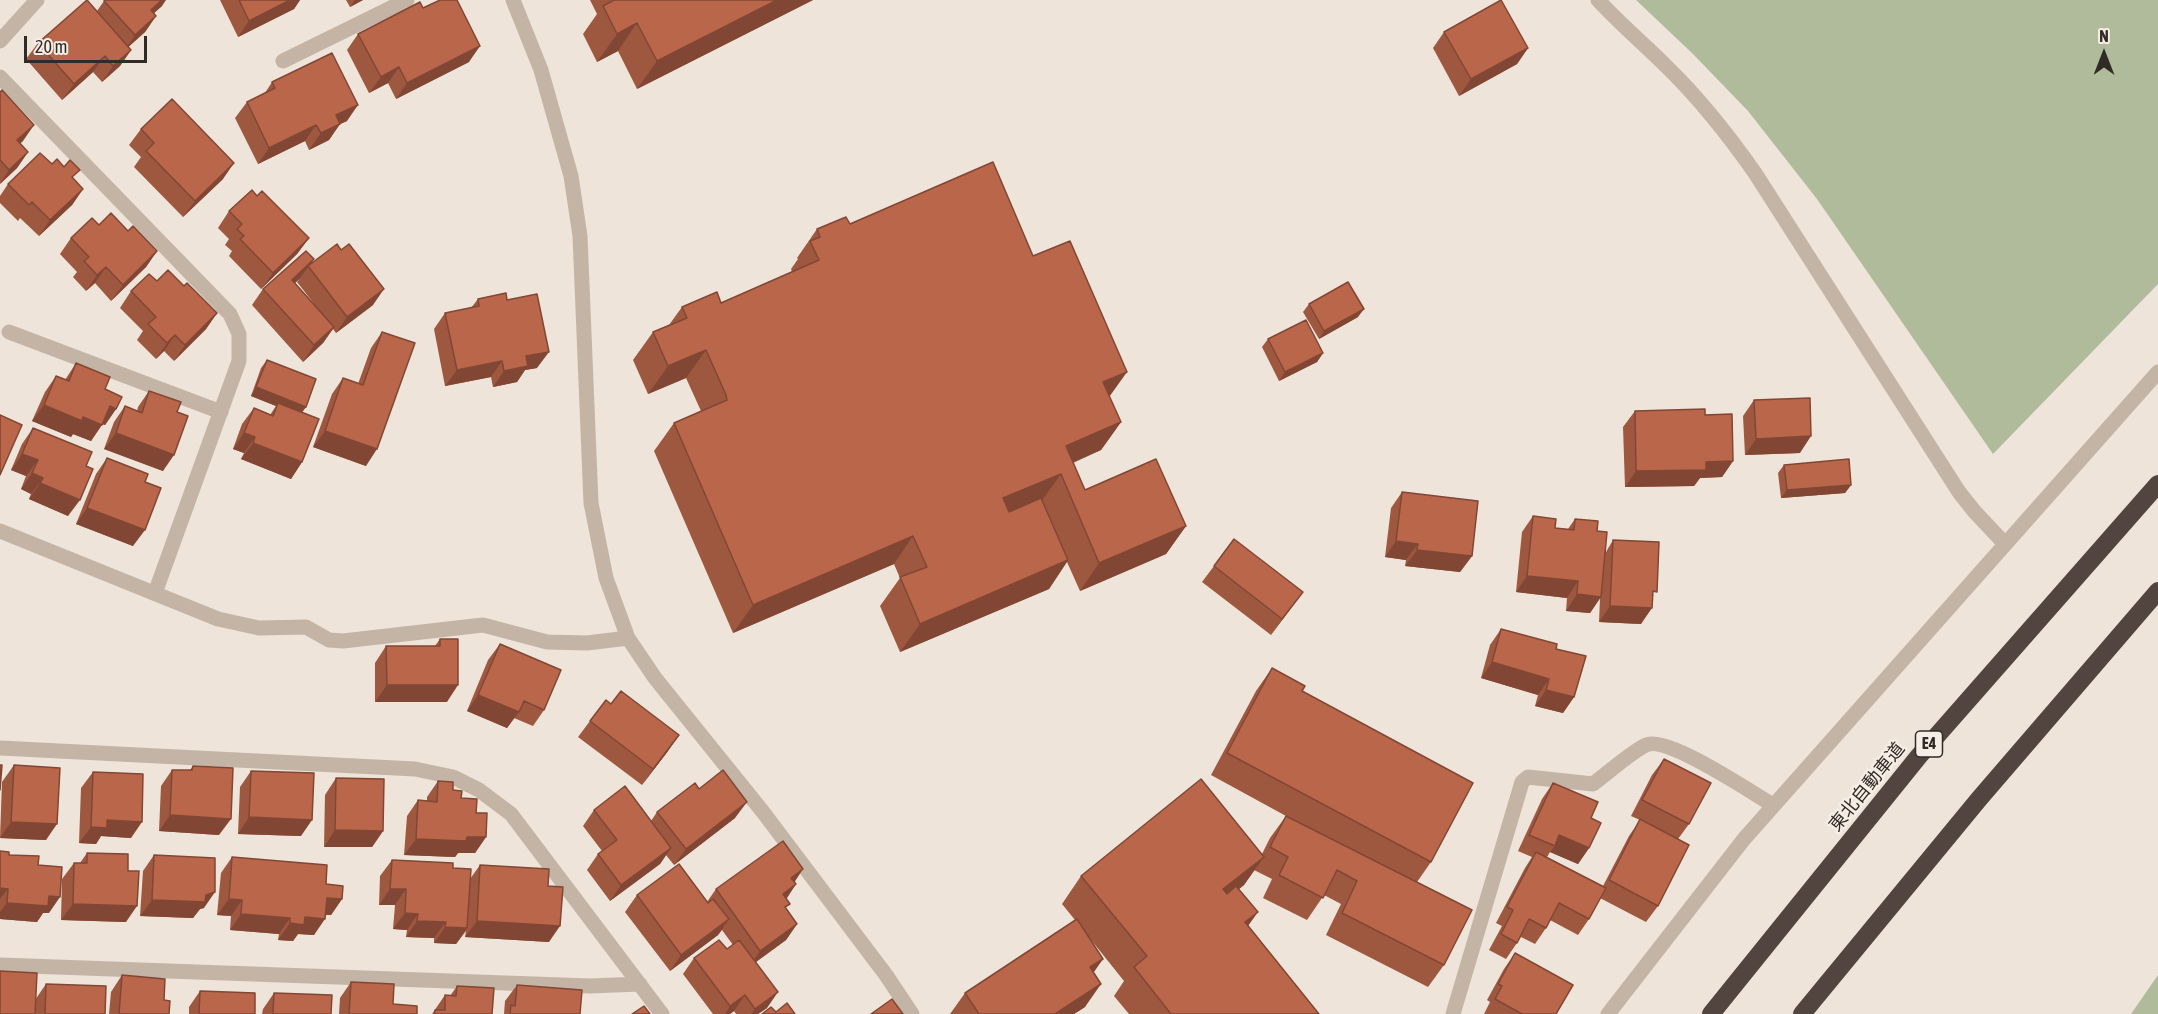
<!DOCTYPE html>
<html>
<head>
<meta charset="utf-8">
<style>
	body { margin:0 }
	#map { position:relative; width:2158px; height:1014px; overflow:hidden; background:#eee4d9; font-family:"Asap Condensed",sans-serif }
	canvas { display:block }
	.north { position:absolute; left:2074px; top:24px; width:60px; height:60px; -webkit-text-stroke:4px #f6eee4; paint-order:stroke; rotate:0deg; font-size:16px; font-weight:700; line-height:24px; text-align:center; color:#322a26 }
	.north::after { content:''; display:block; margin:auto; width:21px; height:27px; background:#322a26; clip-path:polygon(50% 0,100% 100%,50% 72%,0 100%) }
	.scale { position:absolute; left:24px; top:36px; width:123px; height:27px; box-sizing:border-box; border:3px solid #322a26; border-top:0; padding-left:8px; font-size:18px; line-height:21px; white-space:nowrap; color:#322a26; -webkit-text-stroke:4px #f6eee4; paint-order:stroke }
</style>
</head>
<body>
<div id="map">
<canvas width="2158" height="1014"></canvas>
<div class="north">N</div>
<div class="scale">20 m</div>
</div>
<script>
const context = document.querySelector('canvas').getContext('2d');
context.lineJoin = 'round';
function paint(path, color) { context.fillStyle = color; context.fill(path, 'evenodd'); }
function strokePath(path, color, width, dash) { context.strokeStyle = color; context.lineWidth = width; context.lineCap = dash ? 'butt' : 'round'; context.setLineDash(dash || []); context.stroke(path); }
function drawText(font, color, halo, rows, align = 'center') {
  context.font = font + ' "Asap Condensed","Noto Sans JP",sans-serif'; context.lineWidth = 5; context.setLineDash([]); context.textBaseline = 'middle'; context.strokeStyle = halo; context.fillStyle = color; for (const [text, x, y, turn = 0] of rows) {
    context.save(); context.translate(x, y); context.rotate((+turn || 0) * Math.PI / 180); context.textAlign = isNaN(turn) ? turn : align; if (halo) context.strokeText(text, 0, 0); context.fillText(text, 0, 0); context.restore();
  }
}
paint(new Path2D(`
	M1636 0H2158V284L1993 454 1817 199 1748 111 1693 54Z
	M2158 975V1014H2131Z`), '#b0bb9b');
strokePath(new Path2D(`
	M513 0 541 70 571 176 580 236 591 503 606 578 628 638 655 678 763 812 886 975 912 1014
	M1598 0C1620 24 1644 44 1667 67 1700 99 1729 136 1755 173L1959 492 1974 511 2005 544
	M0 41 37 0
	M283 61 407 0
	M0 77 230 314 239 334V361L155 593
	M9 332 221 412
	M0 531 218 619 259 628 306 627 329 640 343 641 483 625 547 642 587 643 628 638
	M0 748 415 769 453 777 479 790 511 814 662 1014
	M0 965 590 986 640 984
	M1453 1014 1522 782 1528 777 1593 784C1608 773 1631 752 1646 745 1667 735 1752 793 1773 805
	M1608 1014 1744 839 2158 372`), '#c4b4a6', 15);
strokePath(new Path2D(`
	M1711 1014 1919 756 2158 484
	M1802 1014 1979 799 2158 591`), '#52443e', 18);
paint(new Path2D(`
	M220 0H300L294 9 238 37Z
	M346 0H363L350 7Z
	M590 0H813L637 89 618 51 597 62 583 34 597 14Z
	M104 1 162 6 154 13 156 16 145 32 128 47 131 50 120 66 102 82 93 72 62 100 26 59 38 43 97 11Z
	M423 8 469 62 396 99 388 83 369 93 347 50 358 34Z
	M1444 32 1528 48 1517 64 1459 96 1433 48Z
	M272 82 347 121 340 124 329 140 309 150 305 141 258 164 235 118 247 102 265 93Z
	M0 92 23 141 20 143 28 152 17 168 0 184Z
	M141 129 223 179 183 217 134 167 141 157 129 145Z
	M52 164 73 179 83 189 72 205 39 236 20 218 18 221 0 203V196L8 184Z
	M257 196 309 238 297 254 261 289 229 256 232 251 225 245 229 239 218 228 229 211Z
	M850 224 1033 256 1109 397 1121 422 1101 450 1073 463 1085 490 1186 526 1166 554 1080 591 1067 562 1049 589 900 652 880 606 900 578 894 564 733 633 654 451 674 423 701 411 686 378 648 394 633 360 653 332 669 325 682 307 721 303 792 272 791 269 798 259 797 258 817 229Z
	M99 225 128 231 157 251 146 267 111 301 95 283 86 291 73 277 77 272 60 254 71 238Z
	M314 259 311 264 373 305 336 333 333 329 323 343 303 362 252 305 263 289ZM300 279 297 282 315 305 295 283Z
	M157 281 184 286 217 313 206 329 174 361 164 351 156 359 137 340 143 331 120 308 131 291Z
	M478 299 507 300 537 368 525 370 517 382 493 387 491 377 445 386 434 329 445 313 471 308Z
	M1309 304 1358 317 1319 339 1303 312Z
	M382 332 366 466 313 447 332 394 343 378 358 384 371 348Z
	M1268 339 1323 353 1317 362 1279 381 1262 347Z
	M267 360 306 407 302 412V462L291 479 241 459 244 453 233 449 242 424 254 408 270 415 276 406 251 396 261 368Z
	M76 363 105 389 116 409 105 425 102 424 91 441 73 434 71 437 32 421 45 392 56 376 65 380Z
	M149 391 177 412 163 471 104 449 114 422 125 406 137 411 138 407Z
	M1754 400 1800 453 1745 455 1743 416Z
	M1635 411 1705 415 1733 461 1722 477 1700 478 1694 486 1625 487 1623 427Z
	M33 428 86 466 68 516 29 499 31 494 21 489 26 476 11 470 22 444Z
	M107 458 145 482 133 546 76 524 96 474Z
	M1784 465 1851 485 1845 493 1781 498 1778 473Z
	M1402 492 1472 556 1460 572 1405 566 1406 560 1385 557 1391 508Z
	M1533 516 1555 528 1568 529 1575 519 1597 531 1606 552 1613 540 1653 597 1641 624 1599 622 1600 598 1590 613 1566 611 1567 598 1516 592 1522 532Z
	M1214 566 1291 608 1271 635 1202 582Z
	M1501 629 1556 649 1574 697 1563 713 1535 706 1538 695 1481 678 1490 645Z
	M440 639 447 702H375V663L386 646H435Z
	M500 644 544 710 533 726 514 718 507 728 467 711 488 660Z
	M1272 668 1302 691 1431 862 1417 882 1444 965 1428 987 1326 935 1341 904 1324 895 1307 920 1263 898 1272 879 1254 870 1244 885 1239 889 1248 926 1319 1014H1129L1114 996 1124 981 1088 936 1103 959 1093 972 1085 1007 1074 1014H950L965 993 1075 920 1062 904 1081 876 1262 854 1270 838 1286 816 1211 775 1256 691Z
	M590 721 668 751 642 785 578 737Z
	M1664 759 1689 824 1678 839 1658 906 1646 922 1600 898 1589 919 1578 935 1550 920 1546 928 1535 944 1521 937 1506 959 1489 950 1502 926 1496 923 1525 868 1532 857 1518 851 1542 799 1553 783 1591 818 1589 848 1578 864 1550 852 1547 857 1603 886 1629 836 1640 820 1631 816 1652 775Z
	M14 765 46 840 0 838 2 782Z
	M193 766 219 835 159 831 161 786 172 770H190Z
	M251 771 301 836 238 834 240 787Z
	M93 772 131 838 101 836 96 844 79 843 81 788Z
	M336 778 383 831 372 847H324L325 795Z
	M438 781 453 790 476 813 486 837 475 853H458L455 857 404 855 407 816 418 800 427 801V797Z
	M699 789 735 818 674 865 666 855 660 864 610 901 587 870 598 854 602 851 583 826 594 810 651 821 657 812Z
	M0 851 38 865 49 913H43L37 922 0 919Z
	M87 853 128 871 126 922 61 920 62 879 74 863H80Z
	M154 855 204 908 200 909 193 918 140 916 143 871Z
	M232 857 326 884 342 899 331 915H325L314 935 298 934 293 941 278 940 279 934 230 930 231 916 217 915 221 873Z
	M392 860 453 868 470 879 480 865 548 886 549 942 465 937 466 931 456 944 434 943V938L406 937 407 930 393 929 395 905H379L380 876Z
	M794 882 796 884 786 899V909L797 924 786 940 756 962 767 1008 758 1014H736L734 1011 730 1014H713L683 974 694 958 727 949 733 945 722 930 718 935 670 971 625 912 637 895 707 902 716 889Z
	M1515 953 1556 1014H1484L1490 1002 1487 1000 1504 969Z
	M122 975 164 1000 169 1014H109L111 992Z
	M351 982 393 1004 417 1014H339L340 998Z
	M46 984 105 1014H0L35 1000Z
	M517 985 580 1014H504L505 1001Z
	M457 986 492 1014H432L445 995 450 996Z
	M200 991 255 1014H189V1007Z
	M274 993 331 1014H262L263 1009Z`), '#9f5840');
paint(new Path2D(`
	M162 0H166L162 6 139 26 151 10Z
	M290 0H300L294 9 238 37 249 21Z
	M355 0H363L350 7Z
	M777 0H813L637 89 657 61Z
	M156 16 145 32 124 51 135 35Z
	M637 23 618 51 597 62 617 34Z
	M480 46 469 62 396 99 407 83Z
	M1528 48 1517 64 1459 96 1471 79Z
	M131 50 120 66 102 82 113 66Z
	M105 56 93 72 62 100 74 84Z
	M399 67 388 83 369 93 381 77Z
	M358 105 347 121 325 131 336 115Z
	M340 124 329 140 309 150 321 133Z
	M34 125 23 141 6 156 17 140Z
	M316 125 305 141 258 164 269 148Z
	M28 152 17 168 0 184 9 170Z
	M234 163 223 179 183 217 195 201Z
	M83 189 72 205 39 236 50 220Z
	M309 238 297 254 261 289 273 273Z
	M157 251 146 267 111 301 123 285Z
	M314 259 300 278 281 296 292 280Z
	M106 267 95 283 86 291 97 275Z
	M384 289 373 305 336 333 347 317Z
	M1364 309 1358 317 1319 339 1324 331Z
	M217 313 206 329 174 361 185 345Z
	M334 327 323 343 303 362 314 345Z
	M175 335 164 351 156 359 167 343Z
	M706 350 686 378 648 394 668 366Z
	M549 352 537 368 525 370 517 382 493 387 504 371 526 356Z
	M1323 353 1317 362 1279 381 1285 372Z
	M502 361 491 377 445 386 457 370Z
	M1127 372 1107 400 1103 382Z
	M256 387 306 407 300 415 278 403 276 406 251 396Z
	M44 405 83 417 102 425 91 441 73 434 71 437 32 421Z
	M110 406 116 409 105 425 98 422Z
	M1121 422 1101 450 1046 474 1066 446Z
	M325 431 377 449 366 466 313 447Z
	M116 433 174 455 163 471 104 449Z
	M244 433 255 437 244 453 233 449Z
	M1811 436 1800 453 1745 455 1756 439Z
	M253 443 302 462 291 479 241 459Z
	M22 454 38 460 26 476 11 470Z
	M1733 461 1722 477 1700 478 1694 486 1625 487 1636 471 1706 462Z
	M32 473 43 478 31 494 21 489Z
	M1061 474 1041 502 984 526 1003 498Z
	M40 483 80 500 68 516 29 499Z
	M1851 485 1845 493 1781 498 1787 490Z
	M87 508 145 530 133 546 76 524Z
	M1186 526 1166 554 1080 591 1099 563Z
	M913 536 894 564 733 633 753 605Z
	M1396 541 1418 544 1406 560 1385 557Z
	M1417 550 1472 556 1460 572 1405 566Z
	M1068 560 1049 589 900 652 920 624Z
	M1527 576 1578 581 1567 598 1516 592Z
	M1303 592 1291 608 1271 635 1282 619Z
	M1577 594 1601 597 1590 613 1566 611Z
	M1610 606 1652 608 1641 624 1599 622Z
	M1492 662 1549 679 1538 695 1481 678Z
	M387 685H458L447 702H375Z
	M1546 690 1574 697 1563 713 1535 706Z
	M478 695 519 712 507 728 467 711Z
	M679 735 668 751 642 785 653 769Z
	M747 802 735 818 674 865 686 849Z
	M170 815 231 819 219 835 159 831Z
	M249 817 312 820 301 836 238 834Z
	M107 820 142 822 131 838 101 836 96 844 79 843 91 827Z
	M11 822 57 824 46 840 0 838Z
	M335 830 383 831 372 847H324Z
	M1559 835 1589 848 1578 864 1550 852 1555 846Z
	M467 837H486L475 853H458L455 857 404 855 416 839Z
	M671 848 660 864 610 901 621 885Z
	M1264 857 1244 885 1203 918 1223 889Z
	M803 869 792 886 791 878Z
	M796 884 785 901 783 894Z
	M0 888 8 889 0 899Z
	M390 889H406L395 905H379Z
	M215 892 204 908 200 909 193 918 140 916 152 900 206 895Z
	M49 896 60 897 49 913H43L37 922 0 919V912L7 903Z
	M327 898 342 899 331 915 315 914Z
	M229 899 242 900 231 916 217 915Z
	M73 904 137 906 126 922 61 920Z
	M1258 912 1238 940 1245 922Z
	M405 913 418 914 407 930 393 929Z
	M241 914 290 918 279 934 230 930Z
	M305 917 325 919 314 935 298 934 293 941 278 940 290 923Z
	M729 919 718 935 670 971 681 955Z
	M417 921 446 922 434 938 406 937Z
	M477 921 560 926 549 942 465 937Z
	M797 924 786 940 749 967 760 951Z
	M445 927 467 928 456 944 434 943Z
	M1103 959 1087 982 1090 967Z
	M1101 984 1085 1007 1074 1014H1055Z
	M778 992 767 1008 758 1014H751L755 1009Z
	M745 995 734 1011 730 1014H725L730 1006Z`), '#824734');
const building = new Path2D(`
	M87 0 131 50 113 66 105 56 74 84 38 43Z
	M105 0H162L151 10 156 16 135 35 104 1Z
	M239 0H290L249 21Z
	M440 0H457L480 46 407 83 399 67 381 77 358 34 420 2 423 8Z
	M614 0H777L657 61 637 23 617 34 603 6Z
	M1501 0 1528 48 1471 79 1444 32Z
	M332 53 358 105 336 115 340 124 321 133 316 125 269 148 247 102 275 88 272 82Z
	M2 90 34 125 17 140 28 152 9 170 0 160V92Z
	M172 99 234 163 195 201 146 151 154 143 141 129Z
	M40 153 52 164 57 159 64 167 70 160 80 170 72 177 83 189 50 220 32 202 29 205 8 184Z
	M993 162 1033 256 1070 241 1127 372 1103 382 1121 422 1066 446 1085 490 1156 459 1186 526 1099 563 1061 474 1003 498 1009 512 1041 498 1068 560 920 624 900 577 927 567 913 536 753 605 674 423 727 400 726 395 706 350 668 366 653 332 687 318 682 307 717 292 721 303 819 260 810 241 820 237 817 229 846 217 850 224Z
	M252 190 257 196 262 191 309 238 273 273 240 239 244 236 237 229 242 224 229 211Z
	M111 213 128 231 133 226 157 251 123 285 106 267 97 275 84 261 89 257 71 238 92 218 99 225Z
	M337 244 341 250 349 244 384 289 347 317 308 266Z
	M306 251 314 259 292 280 334 327 314 345 263 289Z
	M168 270 184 286 187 283 217 313 185 345 175 335 167 343 148 324 156 317 131 291 149 274 157 281Z
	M1348 282 1364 309 1324 331 1309 304Z
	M506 293 507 300 537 294 549 352 526 356 528 366 504 371 502 361 457 370 445 313 479 306 478 299Z
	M1306 320 1323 353 1285 372 1268 339Z
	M382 332 415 343 377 449 325 431 343 378 363 385Z
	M267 360 316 379 306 407 256 387Z
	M76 363 110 377 105 389 122 397 116 409 110 406 102 425 83 417 82 421 44 405 56 376 69 381Z
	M149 391 181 402 177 412 188 416 174 455 116 433 125 406 142 413Z
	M1810 398 1811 436 1756 439 1754 400Z
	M278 403 319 419 302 462 253 443 255 437 244 433 254 408 273 416Z
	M1705 409V415L1732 414 1733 461 1706 462V470L1636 471 1635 411Z
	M0 415 22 425 0 475Z
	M33 428 92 452 86 466 93 469 80 500 40 483 43 478 32 473 38 460 22 454Z
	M107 458 148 474 145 482 161 488 145 530 87 508Z
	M1849 459 1851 485 1787 490 1784 465Z
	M1402 492 1478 501 1472 556 1417 550 1418 544 1396 541Z
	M1533 516 1556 519 1555 528 1574 530 1575 519 1598 521 1597 531 1607 532 1601 597 1577 594 1578 581 1527 576Z
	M1234 539 1303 592 1282 619 1214 566Z
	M1613 540 1659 542 1657 592 1653 591 1652 608 1610 606Z
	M1501 629 1557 644 1556 649 1586 656 1574 697 1546 690 1549 679 1492 662Z
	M440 639H458V685H387L386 646H440Z
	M500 644 561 670 544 710 524 701 519 712 478 695Z
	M1272 668 1305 686 1302 691 1473 783 1431 862 1227 753Z
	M621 691 679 735 653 769 590 721 606 700 611 704Z
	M1664 759 1711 783 1689 824 1642 800Z
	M0 765H2L0 790Z
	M14 765 60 768 57 824 11 822Z
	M193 766 233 768 231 819 170 815 172 770H192Z
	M723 770 747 802 686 849 657 812 695 783 699 789Z
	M251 771 314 773 312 820 249 817Z
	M93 772 143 774 142 822 107 820V828L91 827Z
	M336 778 384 779 383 831 335 830Z
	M1201 779 1264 857 1223 889 1227 894 1236 886 1258 912 1245 922 1319 1014H1171L1134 967 1147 956 1081 876Z
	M438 781 453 782V790L462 791 461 798 477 799 476 813H487L486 837H467L466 841 416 839 418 800 437 802Z
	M1553 783 1598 802 1591 818 1601 823 1589 848 1559 835 1555 846 1529 835Z
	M625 786 671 848 621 885 598 854 617 840 594 810Z
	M1286 816 1472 910 1444 965 1342 913 1357 881 1337 870 1323 898 1279 875 1288 857 1270 847Z
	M1640 819 1689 845 1658 906 1609 880Z
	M783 841 803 869 791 878 796 884 783 894 790 904 785 907 797 924 760 951 716 889Z
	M0 851 9 852V855L39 856 38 865 62 867 60 897 49 896 48 906 7 903 8 889 0 888Z
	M1536 852 1606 888 1589 919 1559 903 1546 928 1529 919 1517 943 1501 934 1513 910 1507 907Z
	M87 853 128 854V871H139L137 906 73 904 74 863H87Z
	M154 855 215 858V892L206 895 205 902 152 900Z
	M232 857 327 865 326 884 343 886 342 899 327 898 325 919 305 917 304 925 290 923V918L241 914 242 900 229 899Z
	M392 860 453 863V868L471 869 467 928 445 927 446 922 417 921 418 914 405 913 406 889H390Z
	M679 864 708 903 713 899 729 919 681 955 637 895Z
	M480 865 549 869 548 886 563 887 560 926 477 921Z
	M1077 919 1103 959 1090 967 1101 984 1055 1014H979L965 993Z
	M719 940 727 949 739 940 778 992 755 1009 745 995 730 1006 694 958Z
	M1515 953 1573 985 1556 1014H1522L1495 999 1502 986 1498 984Z
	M0 971 37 973 35 1014H0Z
	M122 975 165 979 164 1000 170 1001 169 1014H119Z
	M351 982 394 984 393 1004 417 1006V1014H349Z
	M46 984 106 986 105 1014H45Z
	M517 985 582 990 580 1014H510L511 1005 515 1006Z
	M457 986 494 988 492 1014H435V1010H445V995L456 996Z
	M200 991 255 993V1014H199Z
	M274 993 332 995 331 1014H273Z
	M892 999 903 1014H871Z
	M787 1003 795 1014H762L771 1007 776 1012Z
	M644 1006 650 1014H632Z`);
paint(building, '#b9664b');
strokePath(building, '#824734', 1.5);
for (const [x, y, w] of [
	[1929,744,27]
]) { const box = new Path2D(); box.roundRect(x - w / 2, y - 13, w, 26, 4.5); context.fillStyle = '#f6eee4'; context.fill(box); strokePath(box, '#322a26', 1.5); }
drawText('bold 16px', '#322a26', null, [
	["E4",1929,744]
]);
drawText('18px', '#322a26', '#f6eee4', [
	["東北自動車道",1867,787,-51]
]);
</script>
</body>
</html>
